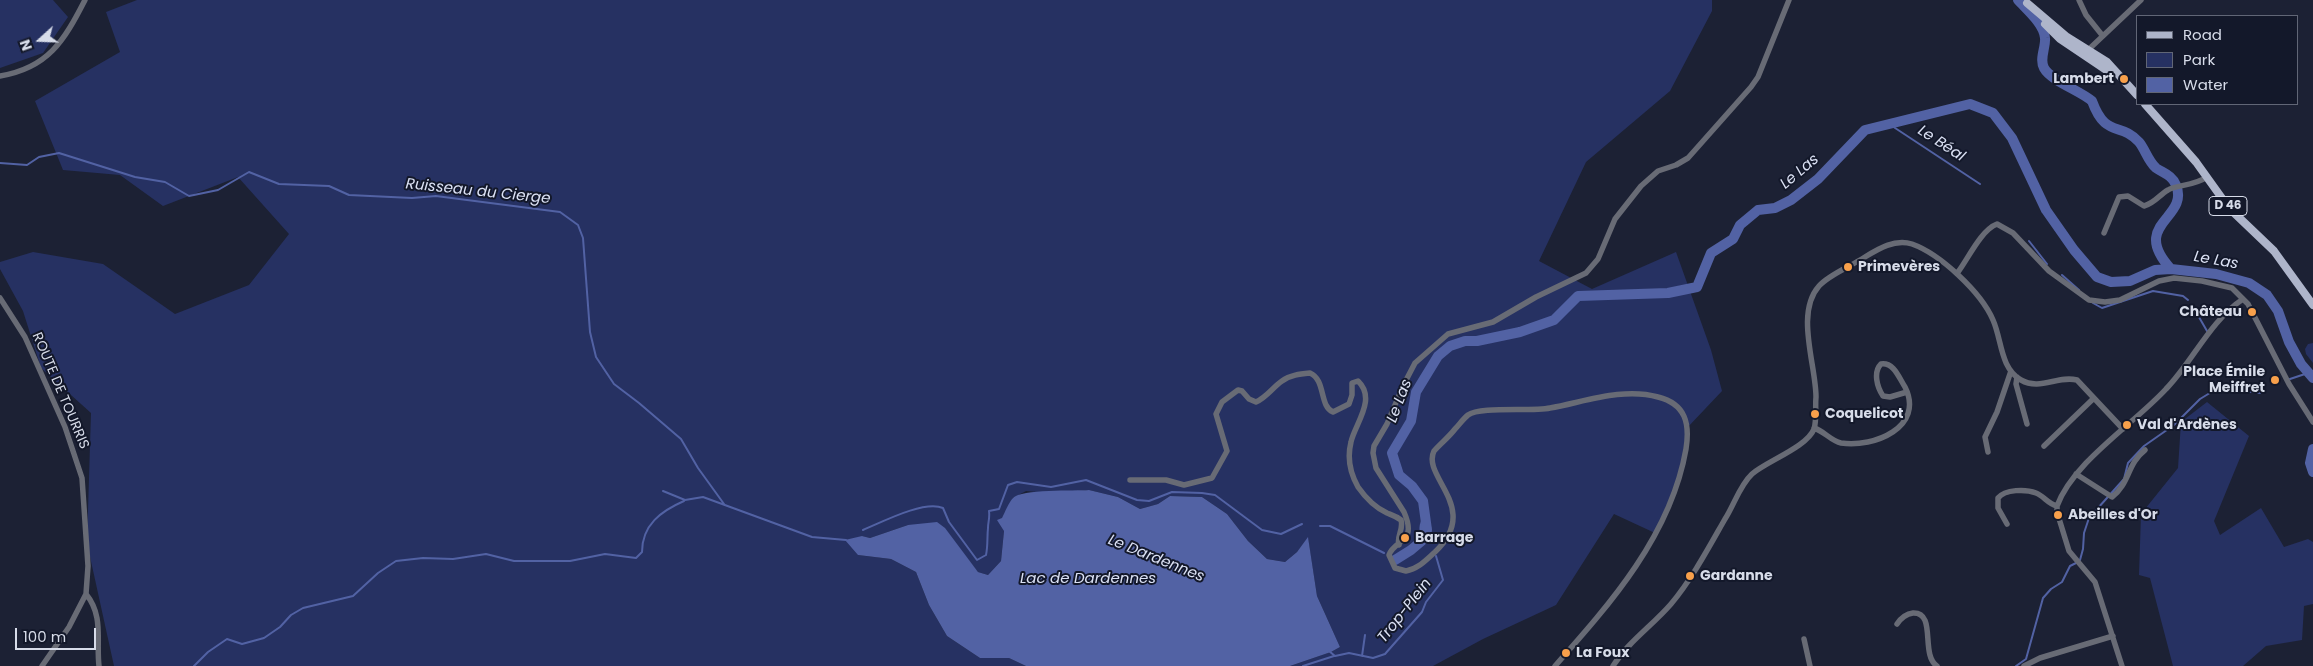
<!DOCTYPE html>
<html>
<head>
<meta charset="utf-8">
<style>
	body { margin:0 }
	#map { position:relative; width:2313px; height:666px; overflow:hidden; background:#1c2134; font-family:Poppins,sans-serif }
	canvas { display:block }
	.legend { position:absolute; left:2136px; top:15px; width:162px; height:90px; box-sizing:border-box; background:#13182a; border:1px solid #616676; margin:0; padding:6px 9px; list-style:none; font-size:15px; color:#d7dce9 }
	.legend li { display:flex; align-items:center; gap:10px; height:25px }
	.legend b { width:25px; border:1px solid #616676 }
	.north { position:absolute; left:15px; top:15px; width:50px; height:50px; -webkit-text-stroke:4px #13182a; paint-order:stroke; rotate:250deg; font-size:14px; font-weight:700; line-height:20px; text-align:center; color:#d7dce9 }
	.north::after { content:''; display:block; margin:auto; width:18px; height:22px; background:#d7dce9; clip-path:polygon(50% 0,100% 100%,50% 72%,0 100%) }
	.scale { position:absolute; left:15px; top:628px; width:81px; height:22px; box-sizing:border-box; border:2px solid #d7dce9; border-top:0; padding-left:6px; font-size:15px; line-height:18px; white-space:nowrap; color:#d7dce9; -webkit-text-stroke:4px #13182a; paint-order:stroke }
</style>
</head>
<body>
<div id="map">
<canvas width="2313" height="666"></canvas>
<ul class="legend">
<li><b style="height:6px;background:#aeb5ca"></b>Road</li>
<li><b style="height:14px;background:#263162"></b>Park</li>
<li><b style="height:14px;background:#5262a4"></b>Water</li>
</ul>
<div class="north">N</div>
<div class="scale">100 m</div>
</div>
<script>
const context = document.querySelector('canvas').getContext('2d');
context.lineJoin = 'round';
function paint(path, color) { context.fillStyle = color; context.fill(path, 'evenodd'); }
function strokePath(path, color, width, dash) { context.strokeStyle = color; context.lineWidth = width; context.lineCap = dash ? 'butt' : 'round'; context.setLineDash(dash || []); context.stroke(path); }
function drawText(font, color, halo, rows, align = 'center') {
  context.font = font + ' Poppins,sans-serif'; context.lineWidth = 4; context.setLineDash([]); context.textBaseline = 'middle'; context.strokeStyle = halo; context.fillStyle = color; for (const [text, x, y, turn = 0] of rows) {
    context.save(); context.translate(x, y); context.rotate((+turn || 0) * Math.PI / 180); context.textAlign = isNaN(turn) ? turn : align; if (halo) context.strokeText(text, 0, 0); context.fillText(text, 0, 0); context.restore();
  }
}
paint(new Path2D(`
	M0 0H53L68 17 43 53 0 68Z
	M137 0H1712V11L1670 91 1586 162 1539 261 1592 289 1676 252 1711 350 1722 391 1687 428 1681 472 1655 533 1614 514 1556 605 1483 639 1433 666H1290L1331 652 1340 647 1317 596 1308 538 1297 552 1285 562 1267 559 1248 541 1227 514 1202 497 1170 496 1158 504 1140 509 1118 497 1089 490 1047 493 1026 491 1013 498 1002 518 1004 531 1001 561 988 575 978 572 956 545 908 525 870 538 862 536 858 555 891 559 916 572 929 605 947 636 980 658H1009L1026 666H114L87 543 91 413 41 368 23 311 0 269V262L33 252 103 264 175 314 249 285 289 234 238 177 163 206 120 175 63 170 35 101 120 52 106 12Z
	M2313 343V363L2306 354 2305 349 2308 344Z
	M2207 402 2249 436 2214 521 2220 535 2261 508 2284 547 2308 539 2313 542V604L2304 606 2302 640 2266 646 2243 666H2173L2150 578 2139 575 2141 514 2178 468 2181 422Z`), '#263162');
paint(new Path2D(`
	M1089 490 1118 497 1140 509 1158 504 1170 496 1202 497 1227 514 1248 541 1267 559 1285 562 1297 552 1308 537 1317 596 1340 647 1331 652 1290 666H1026L1009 658H980L947 636 929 605 916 572 891 559 858 555 845 540 862 536 870 538 908 525 937 522 945 528 978 572 988 575 1001 561 1004 531 997 520 1002 518C1005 512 1009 502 1013 498 1021 489 1075 491 1089 490Z
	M1425 518C1433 523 1432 531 1430 539L1427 540C1418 537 1418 526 1422 519Z`), '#5262a4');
strokePath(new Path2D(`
	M1889 124 1980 184
	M0 163 27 165 39 157 59 153 135 177 165 182 189 196 218 190 249 172 279 184 329 186 349 195 412 198 436 196 560 212 578 225 583 238 590 332 596 357 614 384 639 403 681 439 698 468 724 504
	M2029 241 2047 264
	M2062 275 2079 290
	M2093 303 2102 308 2153 291 2183 296 2188 300
	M2192 305 2207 331
	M2290 379 2308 373
	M663 491 685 500 703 497 812 537 846 540
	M1320 526H1330L1384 553
	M863 530C882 522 924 500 943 508L949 522 977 560 986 555C988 546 987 537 988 528 988 521 990 519 989 511L999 509 1008 485 1017 482 1051 487 1086 480 1137 500 1149 501 1172 492 1202 493 1215 495 1262 530 1281 534 1302 524
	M2080 560 2083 549 2084 533 2089 518 2124 479 2128 463 2144 446 2174 425 2200 399 2218 388 2260 393
	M1329 651 1335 656 1349 653 1373 658 1385 654 1422 612 1426 602 1443 580 1436 556
	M1362 656 1365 635
	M194 666 208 652 227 639 242 644 264 638 280 627 291 615 303 608 353 596 378 573 396 561 423 558 453 559 486 554 514 561H570L605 554 636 558 642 552C642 525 661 511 684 501
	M1303 666 1334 656
	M2016 666 2026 659 2043 598 2051 589 2062 582 2070 566 2076 563`), '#5262a4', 2);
strokePath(new Path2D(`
	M2018 0C2027 10 2044 24 2045 38 2046 47 2039 59 2044 68 2051 81 2081 91 2092 101 2106 139 2120 121 2139 142 2145 149 2148 161 2156 168 2163 173 2172 175 2176 185 2190 219 2129 223 2171 269
	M2313 449 2310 463 2313 472
	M1395 560 1411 550 1424 539 1427 530 1423 501 1412 486 1399 475 1392 453 1411 421 1416 392 1438 356 1450 346 1465 341H1477L1520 332 1554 320 1578 296 1668 293 1697 287 1711 253 1733 239 1740 225 1758 210 1775 208 1791 200 1818 179 1865 130 1970 104 1993 113 2012 138 2046 210 2074 250 2097 277 2111 282 2130 281 2155 270 2171 269 2216 274 2249 283 2267 295 2278 311 2289 342 2301 364 2313 378`), '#5262a4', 10);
strokePath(new Path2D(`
	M2079 0 2086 15 2102 35
	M2087 51 2141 0
	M0 76C48 68 64 41 85 0
	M2104 233 2119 197 2128 196 2144 206C2155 203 2159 195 2168 190 2176 185 2194 186 2207 177
	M1958 272C1968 259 1981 230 1997 224L2013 233 2049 271 2089 300 2105 302 2120 300 2159 281 2174 278 2202 281 2232 288 2248 304 2289 384 2313 422
	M0 298 25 337 65 427 82 478 88 566 86 594 69 627 42 666
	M2017 377 2016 384 2027 424
	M1814 428C1824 431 1831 441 1841 443 1874 448 1925 427 1905 387 1899 378 1894 362 1881 364 1873 372 1877 387 1883 396L1890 397 1907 392
	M2044 446 2094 398
	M1988 452 1985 437 1997 412 2011 371
	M2076 474 2112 497C2130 483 2127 464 2145 450
	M1130 480H1166L1184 485 1212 478 1227 451 1216 414 1222 402 1238 390 1242 391 1249 399 1256 402C1267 397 1272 388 1282 381 1290 375 1300 374 1310 373 1326 380 1319 406 1333 412L1349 404 1352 395V383L1358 381C1377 399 1355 424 1351 442 1347 458 1350 473 1358 487 1365 497 1376 508 1387 513 1392 515 1396 516 1401 520 1404 529 1396 537 1399 545
	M2007 524 1998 508V498C2005 489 2026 489 2036 493 2044 496 2048 504 2057 506
	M86 594C104 616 96 640 99 666
	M1897 624C1901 618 1905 614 1913 613 1937 612 1920 655 1937 666
	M1804 639 1810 666
	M1555 666C1611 603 1671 535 1686 449 1690 424 1686 404 1658 397 1623 387 1584 402 1550 408 1532 412 1480 406 1468 415 1463 419 1459 425 1455 429 1449 437 1441 443 1434 451 1421 477 1482 508 1435 552 1426 560 1418 569 1406 571L1395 568 1389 555C1394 539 1418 544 1404 512L1376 468 1373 453 1374 446 1387 424 1403 386 1415 363 1448 334 1493 322 1536 297 1586 273 1598 259 1615 219 1641 186 1658 171 1676 165 1688 158 1751 87 1758 77 1789 0
	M1613 666C1628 642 1652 626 1671 604 1692 579 1709 547 1725 519 1734 505 1740 485 1752 474 1767 461 1807 447 1814 429 1817 420 1815 406 1816 397 1816 365 1795 313 1819 286 1829 275 1847 268 1860 260 1875 251 1893 238 1912 244 1940 254 1981 292 1993 320 2002 340 2000 368 2021 380 2040 391 2058 375 2077 380L2123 429
	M2024 666 2040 658 2113 636
	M2122 666 2095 582 2069 551 2057 512V506C2074 461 2134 424 2166 389 2193 361 2210 321 2243 299`), '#686b75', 5.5);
strokePath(new Path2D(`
	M2027 3 2067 37 2107 62 2137 95
	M2045 24 2060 39 2112 74
	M2145 104 2196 162 2229 208 2274 251 2313 305`), '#aeb5ca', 8);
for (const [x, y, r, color] of [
	[2124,79,5,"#f8a04b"],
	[1848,267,5,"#f8a04b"],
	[2252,312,5,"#f8a04b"],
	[2275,380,5,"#f8a04b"],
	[1815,414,5,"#f8a04b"],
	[2127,425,5,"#f8a04b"],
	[2058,515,5,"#f8a04b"],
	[1405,538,5,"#f8a04b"],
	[1690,576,5,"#f8a04b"],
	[1566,653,5,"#f8a04b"]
]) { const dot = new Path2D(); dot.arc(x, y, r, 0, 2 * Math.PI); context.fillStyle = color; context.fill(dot); strokePath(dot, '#13182a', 2); }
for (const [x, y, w] of [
	[2228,206,38]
]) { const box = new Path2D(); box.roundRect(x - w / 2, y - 9.5, w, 19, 4); context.fillStyle = '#13182a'; context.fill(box); strokePath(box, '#d7dce9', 1); }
drawText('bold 12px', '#d7dce9', null, [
	["D 46",2228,206]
]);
drawText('bold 14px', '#d7dce9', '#13182a', [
	["Lambert",2114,79,"right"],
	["Primevères",1858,267],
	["Château",2242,312,"right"],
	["Place Émile",2265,372,"right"],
	["Meiffret",2265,388,"right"],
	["Coquelicot",1825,414],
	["Val d'Ardènes",2137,425],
	["Abeilles d'Or",2068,515],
	["Barrage",1415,538],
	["Gardanne",1700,576],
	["La Foux",1576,653]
], 'left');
drawText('14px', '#d7dce9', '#13182a', [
	["ROUTE DE TOURRIS",60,391,67]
]);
drawText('italic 15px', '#dce2f5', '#13182a', [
	["Le Béal",1941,144,33],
	["Le Las",1800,172,-40],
	["Ruisseau du Cierge",478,192,6],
	["Le Las",2216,261,10],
	["Le Las",1400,401,-69],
	["Le Dardennes",1156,559,22],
	["Lac de Dardennes",1088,579],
	["Trop-Plein",1405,611,-52]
]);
</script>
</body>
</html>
